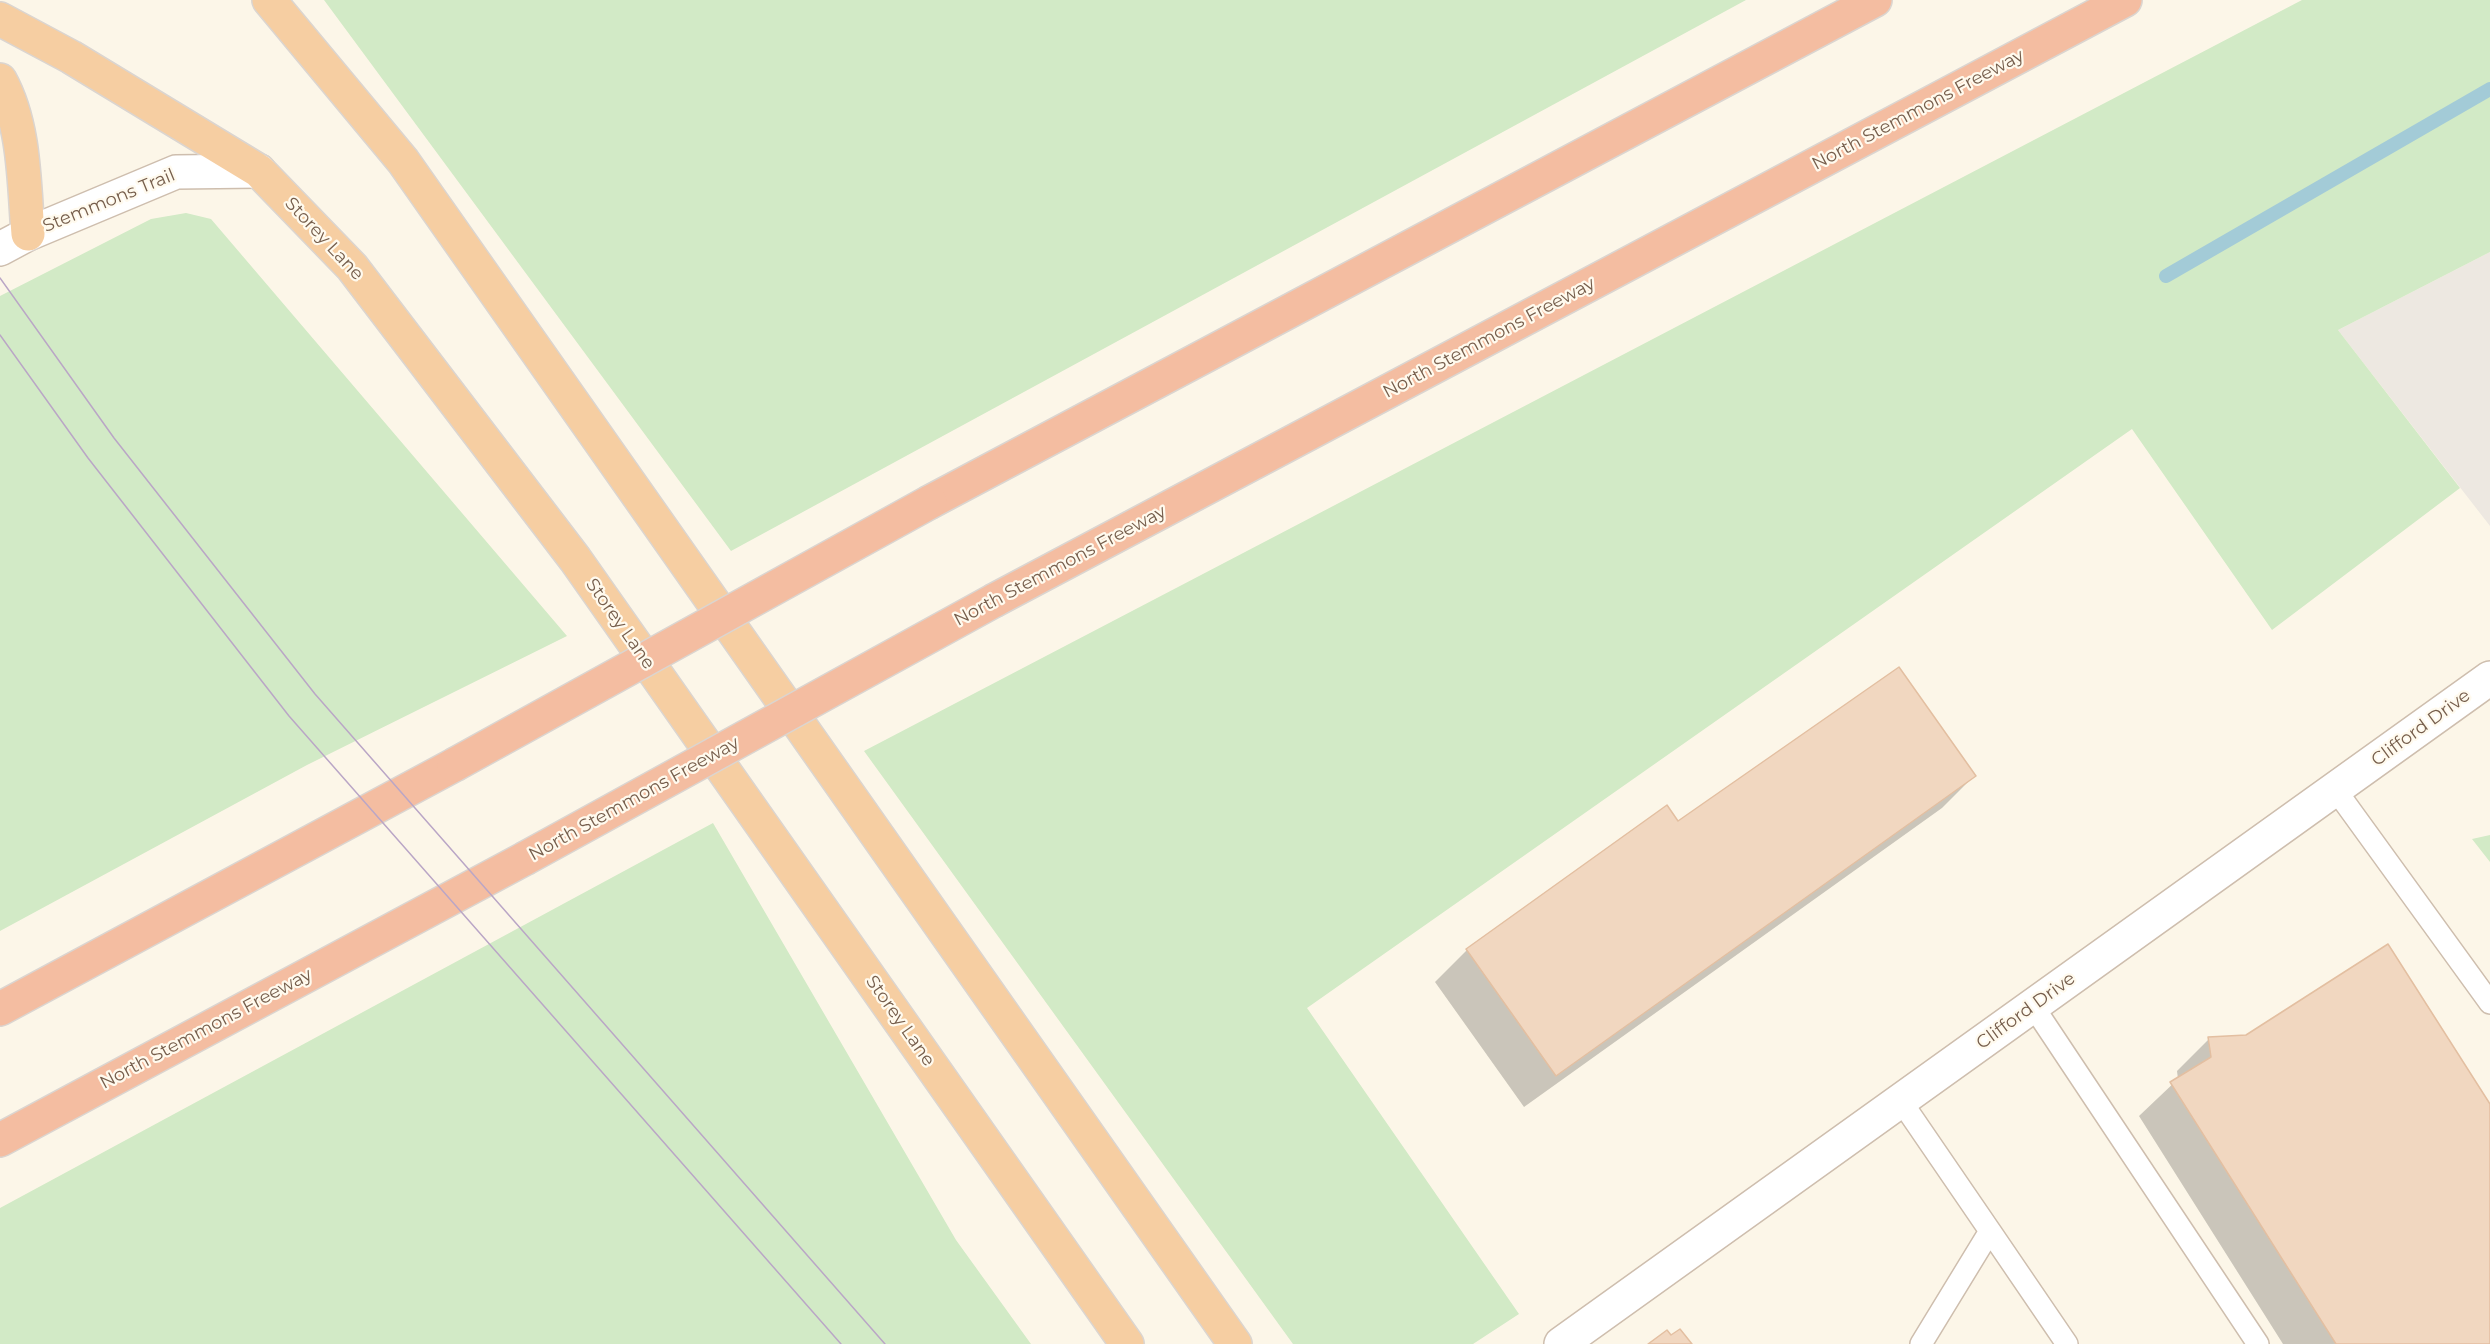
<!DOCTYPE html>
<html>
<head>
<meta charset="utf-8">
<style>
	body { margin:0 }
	canvas { display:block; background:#fcf6e8 }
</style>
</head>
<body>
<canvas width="2490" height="1344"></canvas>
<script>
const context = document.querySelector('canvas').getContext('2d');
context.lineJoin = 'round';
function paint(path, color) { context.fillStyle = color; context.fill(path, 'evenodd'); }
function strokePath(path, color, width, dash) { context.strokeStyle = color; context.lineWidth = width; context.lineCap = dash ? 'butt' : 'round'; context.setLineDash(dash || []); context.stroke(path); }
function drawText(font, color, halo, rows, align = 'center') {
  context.font = font + ' Montserrat,sans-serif'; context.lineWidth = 4.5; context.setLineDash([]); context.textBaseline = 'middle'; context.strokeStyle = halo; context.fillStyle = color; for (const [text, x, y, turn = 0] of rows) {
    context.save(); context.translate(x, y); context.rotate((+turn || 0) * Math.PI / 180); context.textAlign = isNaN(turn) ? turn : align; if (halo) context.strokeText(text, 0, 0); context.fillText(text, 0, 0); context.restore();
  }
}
paint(new Path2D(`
	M2490 252V526L2338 330Z`), '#ede8e1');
paint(new Path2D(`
	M324 0H1746L731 551Z
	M2302 0H2490V252L2338 330 2460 488 2272 630 2132 429 1307 1008 1519 1314 1473 1344H1293L864 751Z
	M186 213 211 219 567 636 307 765 0 931V296L151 219Z
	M713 823 956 1240 1031 1344H0V1208Z
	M2490 835V862L2472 839Z`), '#d2eac6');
paint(new Path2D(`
	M1974 776 1942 808 1524 1107 1435 982 1467 950 1678 823Z
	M2209 1039 2490 1107V1344H2283L2139 1116 2178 1079 2177 1071Z`), '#0003');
strokePath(new Path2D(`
	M2166 276 2490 89`), '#a3cbd7', 14);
const building = new Path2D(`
	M1899 667 1976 776 1556 1076 1466 949 1667 805 1678 821Z
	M2388 944 2490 1104V1344H2336L2170 1082 2211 1057 2208 1037 2246 1035Z
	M1680 1329 1692 1344H1648L1667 1330 1671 1335Z`);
paint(building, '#f1d7c0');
strokePath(building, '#e3bfa1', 1.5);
const service = new Path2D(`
	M2335 789 2490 1003
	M2033 1006 2258 1344
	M1901 1101 1990 1231 1921 1344
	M1990 1231 2067 1344`);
const minor = new Path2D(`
	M0 249 28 234 176 172 259 171
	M1561 1344 2490 678`);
const trunk = new Path2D(`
	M269 0 403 161 1235 1344
	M0 19 71 57 259 171 352 267 575 559 1127 1344
	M0 80C25 125 24 183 28 234`);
const motorway = new Path2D(`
	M930 502 1875 0
	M995 600 2125 0
	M0 1009 454 765
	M0 1140 524 859`);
strokePath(service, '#cebeae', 24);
strokePath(minor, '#cebeae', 36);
strokePath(trunk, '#dbd5d0', 36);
strokePath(motorway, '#dbd5d0', 36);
strokePath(service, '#fff', 21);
strokePath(minor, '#fff', 33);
strokePath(trunk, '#f6cea2', 33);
strokePath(motorway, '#f4bda1', 33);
strokePath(new Path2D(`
	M0 278 114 438 315 694 885 1344
	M0 335 88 458 289 716 841 1344`), '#baa6c6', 1.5);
const motorwayBridge = new Path2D(`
	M454 765 930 502
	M524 859 995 600`);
strokePath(motorwayBridge, '#dbd5d0', 36, []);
strokePath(motorwayBridge, '#f4bda1', 33);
drawText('18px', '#765e4c', '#fffaee', [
	["North Stemmons Freeway",1918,110,-28],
	["Stemmons Trail",109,201,-22],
	["Storey Lane",324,239,47],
	["North Stemmons Freeway",1489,338,-28],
	["North Stemmons Freeway",1060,566,-28],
	["Storey Lane",620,624,55],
	["Clifford Drive",2421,728,-36],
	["North Stemmons Freeway",634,799,-29],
	["Clifford Drive",2026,1011,-36],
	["Storey Lane",900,1021,55],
	["North Stemmons Freeway",206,1029,-28]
]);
</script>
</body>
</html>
